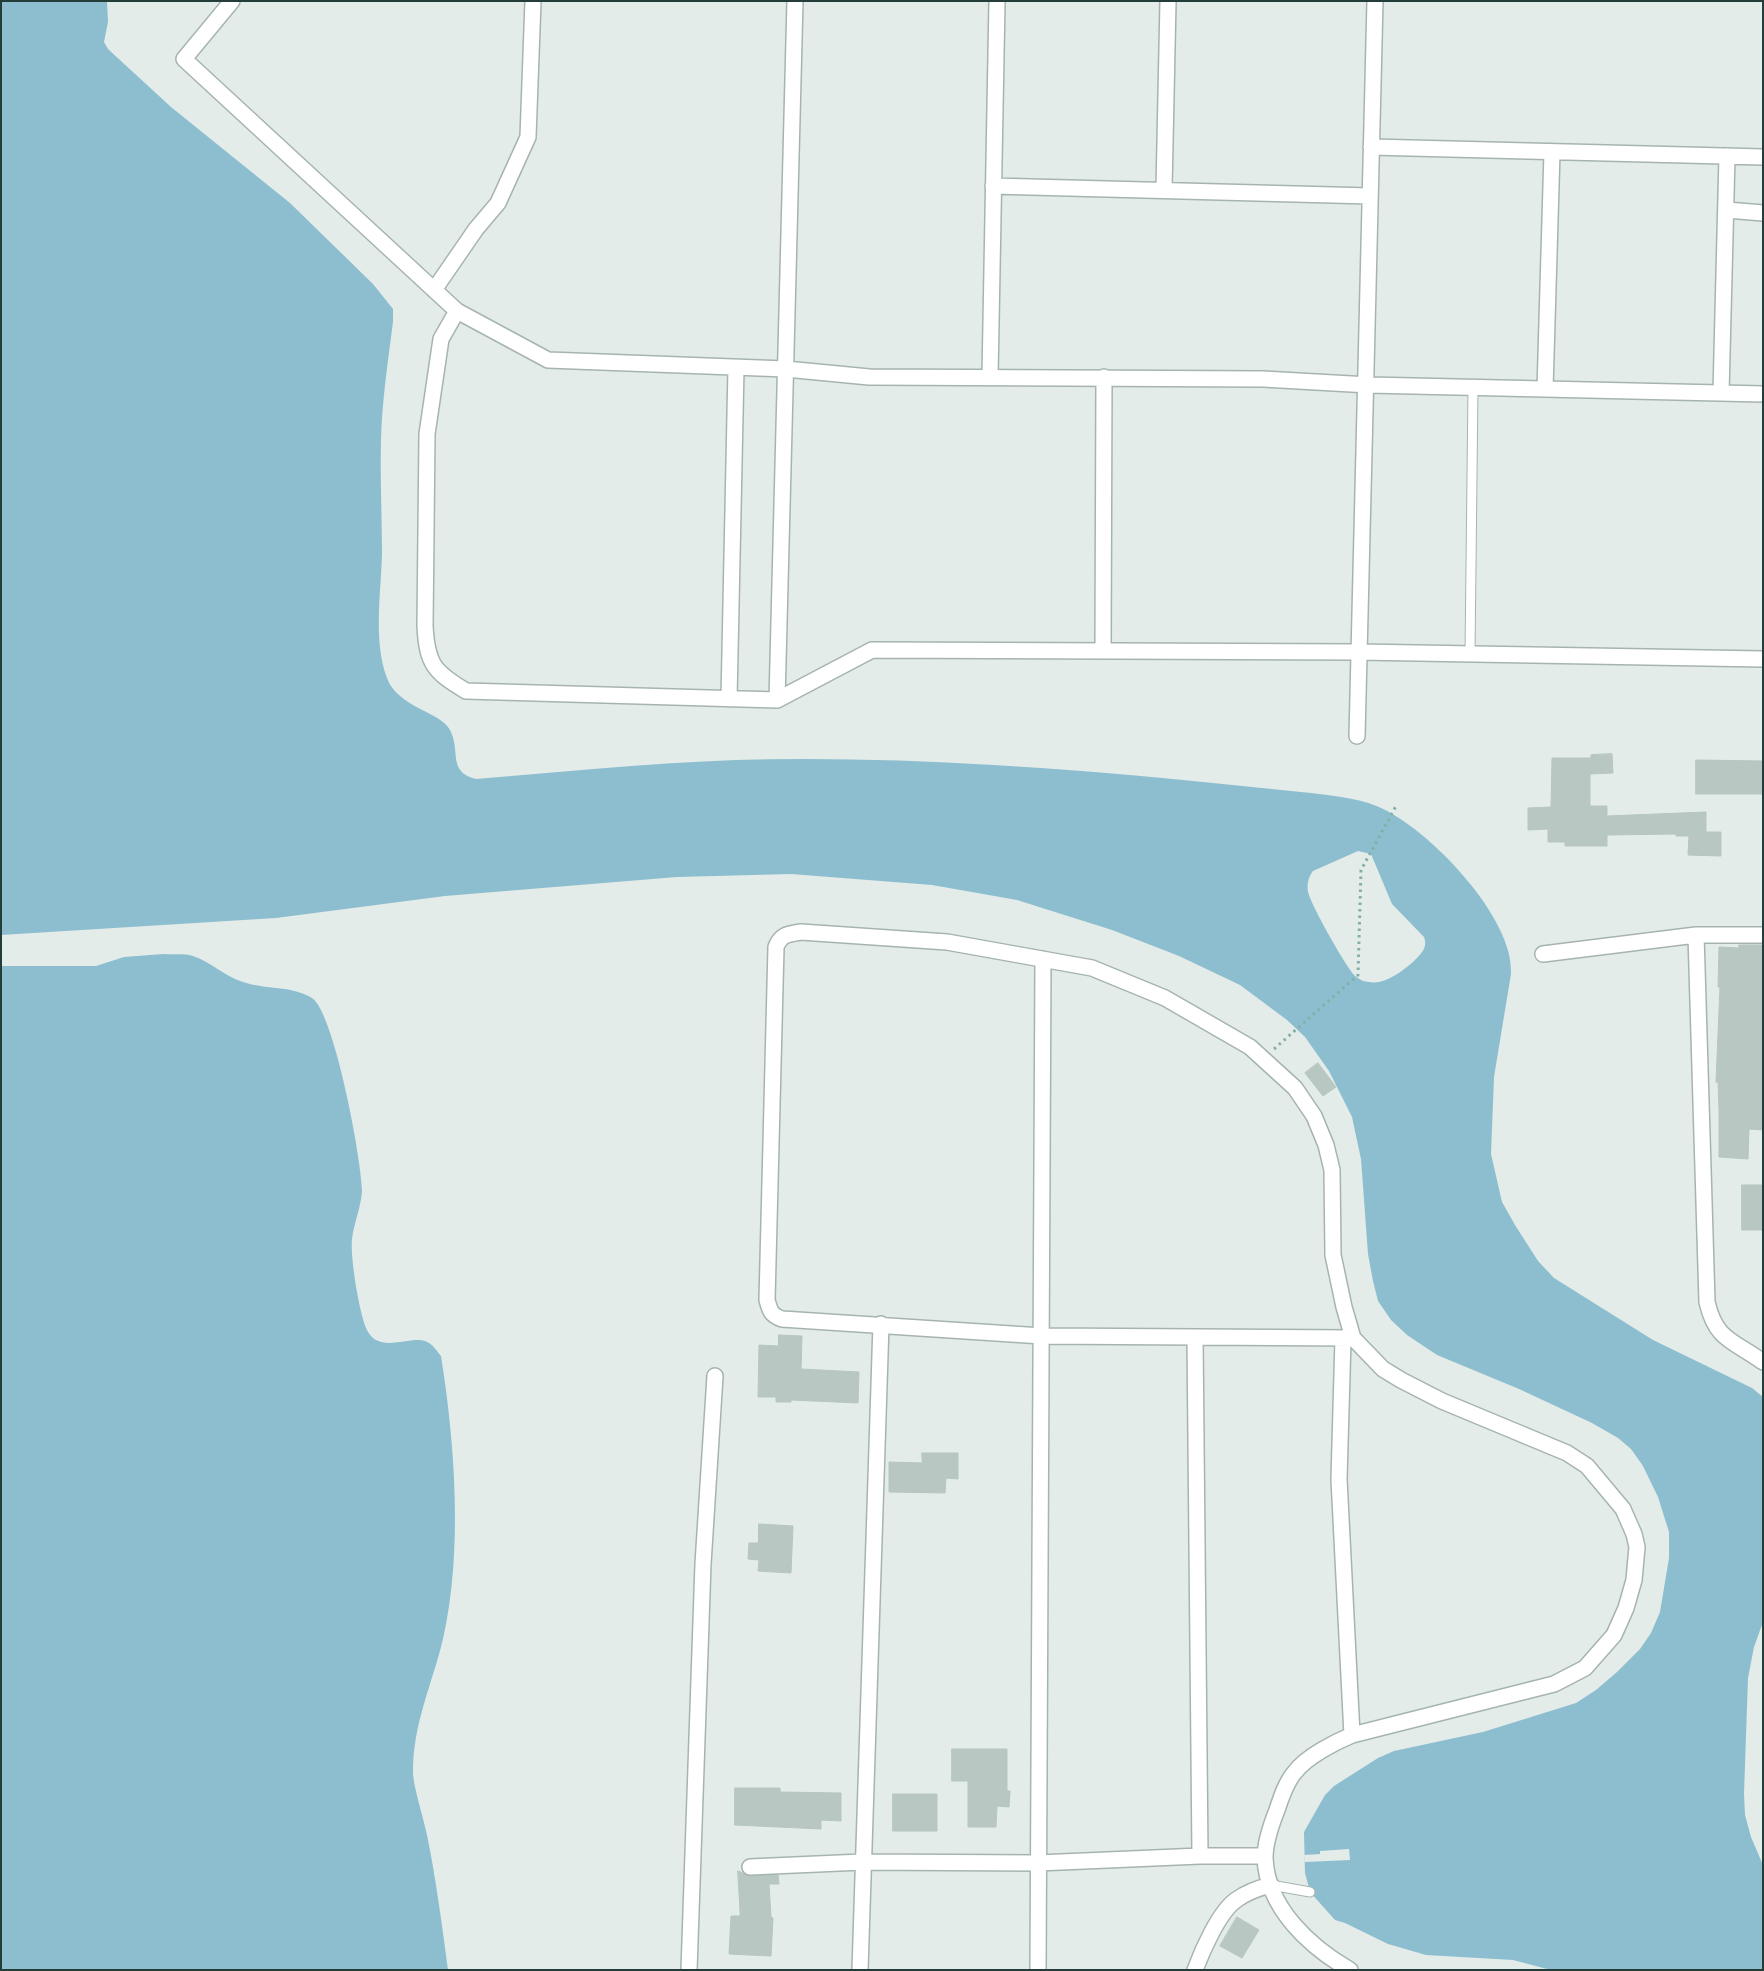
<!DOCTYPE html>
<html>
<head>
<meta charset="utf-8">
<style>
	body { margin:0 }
	#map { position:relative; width:1764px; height:1971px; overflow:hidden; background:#e3ece9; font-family:Commissioner,sans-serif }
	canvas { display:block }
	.frame { position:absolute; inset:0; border:2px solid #233d39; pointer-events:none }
</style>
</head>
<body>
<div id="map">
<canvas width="1764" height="1971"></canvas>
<div class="frame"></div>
</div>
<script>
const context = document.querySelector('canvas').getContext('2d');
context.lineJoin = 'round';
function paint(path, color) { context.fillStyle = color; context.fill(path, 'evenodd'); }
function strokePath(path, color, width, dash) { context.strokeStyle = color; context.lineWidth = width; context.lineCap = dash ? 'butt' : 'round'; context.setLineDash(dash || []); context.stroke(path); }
paint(new Path2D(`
	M1 1H107L108 22 104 42 108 49 171 107 290 203 373 284 393 309V322C388 361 382 401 381 440 380 477 382 516 382 554 381 593 373 641 387 678 397 707 441 712 450 730 461 751 447 772 476 779 562 772 649 763 736 760 886 756 1034 766 1183 780 1223 784 1262 788 1301 792 1328 795 1355 797 1379 807 1428 828 1515 918 1511 974L1494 1077 1491 1154 1502 1202 1515 1225 1538 1261 1554 1278 1653 1340 1752 1388 1763 1397V1622L1754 1647 1748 1678 1744 1794 1745 1815 1751 1837 1763 1865V1970H1551L1513 1960 1426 1955 1388 1944 1345 1923 1335 1920 1310 1892 1305 1873 1304 1832 1325 1795 1334 1786 1378 1758 1394 1751 1483 1732 1576 1703 1596 1690 1617 1672 1640 1649 1651 1633 1660 1612 1669 1558V1532L1658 1497 1643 1466 1631 1449 1618 1438 1592 1423 1519 1389 1437 1355 1407 1335 1391 1320 1378 1301 1373 1281 1368 1254 1361 1159 1352 1117 1329 1071 1305 1037 1287 1020 1240 985 1179 956 1112 930 1017 900 932 885 791 874 677 877 445 896 276 918 1 935ZM1358 851 1371 854 1392 904 1424 937C1428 948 1421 954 1413 962 1401 972 1385 985 1369 982 1364 982 1359 979 1355 976 1345 965 1312 907 1308 892 1307 884 1308 878 1313 871Z
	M163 954C172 955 184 953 193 956 211 962 224 976 243 982 266 990 291 985 312 998 334 1012 362 1161 362 1191 361 1207 354 1223 352 1239 350 1257 359 1311 366 1328 377 1355 408 1336 425 1341 433 1344 436 1350 441 1356 455 1444 463 1552 443 1639 432 1685 413 1723 413 1772 413 1786 424 1819 427 1835 436 1879 442 1925 448 1970H1V966H96L124 957Z`), '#8dbecf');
paint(new Path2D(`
	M1349 1849 1350 1860 1305 1862 1304 1855 1320 1854V1851Z`), '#e3ece9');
const building = new Path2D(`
	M1612 754 1613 773 1590 774V806H1607V816L1706 812V832H1721V856L1688 855 1689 836H1676V834L1607 835V846H1565V842H1548V829L1528 830V808L1551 807 1552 758H1591V755Z
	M1696 760 1763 761V794H1696Z
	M1739 945H1763V1130L1749 1129 1748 1159 1719 1157V1110L1718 1082H1716L1720 987H1718L1719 947 1739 948Z
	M1318 1063 1336 1087 1323 1096 1305 1073Z
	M1742 1185H1763V1230H1742Z
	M779 1335 802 1336 801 1369 859 1372 858 1403 791 1400V1402H776V1397H758L759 1345 778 1346Z
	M922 1453H958V1479L946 1478 945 1493 889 1492V1462L922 1463Z
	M759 1524 793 1526 791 1573 758 1571 759 1560 748 1559 749 1543H758Z
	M952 1749H1007V1791H1010L1009 1807 997 1806 996 1827H968V1781H952Z
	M735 1788H780V1792L841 1793V1821L821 1820V1829L735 1825Z
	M893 1794H937V1831H893Z
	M738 1871 750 1876 778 1875 779 1884H769L771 1917 773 1918 771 1956 729 1954 731 1916H740Z
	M1237 1917 1259 1930 1242 1958 1220 1946Z`);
paint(building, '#b8c7c2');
strokePath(building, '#b5c6c1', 1);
const lane = new Path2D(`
	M1470 654 1473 388
	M1271 1885 1310 1892`);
const street = new Path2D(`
	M232 1 184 59 457 311 548 360 786 369 869 377 1263 379 1369 385 1763 394
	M1371 147 1763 157
	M993 186 1370 196
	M1164 189 1168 1
	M1727 210 1763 213
	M434 290 476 229 498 203 528 137 533 1
	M457 311 441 339 427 434 425 626C427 664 434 672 466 691L777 700 872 650 1359 652 1763 659
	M990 376 997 1
	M1545 389 1552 152
	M1721 393 1727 156
	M1103 651 1104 377
	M729 699 736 368
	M777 700 795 1
	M1357 736 1375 1
	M1696 935 1707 1302C1716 1341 1733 1340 1763 1362
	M1543 954 1696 935H1763
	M1195 1337 1200 1856
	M1343 1339 1339 1479 1352 1735
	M750 1867 862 1862 1038 1863 1200 1856H1265
	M689 1970 703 1564 715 1376
	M860 1970 881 1324
	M1038 1970 1043 959
	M1195 1970C1202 1951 1219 1912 1236 1900 1247 1892 1258 1888 1271 1885
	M1350 1970C1310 1947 1267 1908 1265 1858 1265 1842 1271 1825 1277 1810 1281 1798 1286 1782 1295 1772 1306 1757 1335 1742 1352 1735L1554 1684 1585 1668 1614 1635 1626 1608 1634 1580 1637 1547 1634 1534 1623 1509 1587 1466 1567 1453 1442 1401 1401 1380 1383 1369 1353 1338 1344 1307 1333 1255 1332 1170 1326 1145 1314 1116 1295 1088 1250 1047 1165 998 1092 968 947 942 801 932C789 934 781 934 776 947L767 1300C770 1311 771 1315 782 1319L1042 1336 1353 1338`);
strokePath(lane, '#a6b4b1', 11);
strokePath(street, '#a6b4b1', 18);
strokePath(new Path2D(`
	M1274 1049 1358 975 1361 870 1396 806`), '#84afa6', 3, [2.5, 4]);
strokePath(lane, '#fff', 9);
strokePath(street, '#fff', 15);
</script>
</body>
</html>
